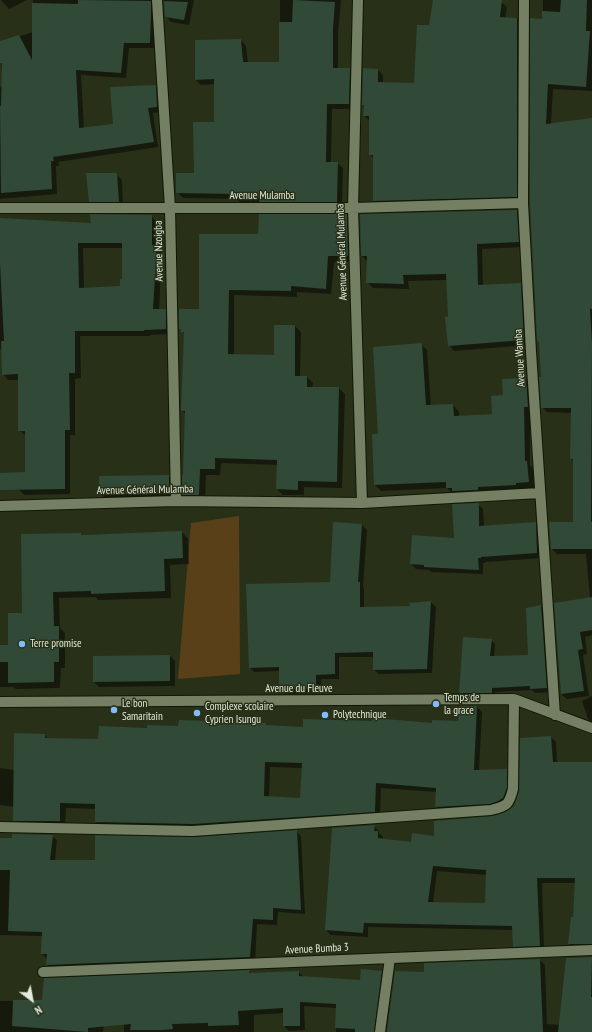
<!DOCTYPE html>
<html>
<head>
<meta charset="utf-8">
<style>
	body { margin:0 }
	#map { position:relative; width:592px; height:1032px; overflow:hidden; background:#283118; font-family:"PT Sans Narrow",sans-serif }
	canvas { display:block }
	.north { position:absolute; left:12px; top:980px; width:40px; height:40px; -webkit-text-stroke:3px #283118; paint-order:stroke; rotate:148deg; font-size:11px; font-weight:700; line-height:16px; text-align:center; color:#e3eadb }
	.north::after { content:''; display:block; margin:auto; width:14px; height:18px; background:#e3eadb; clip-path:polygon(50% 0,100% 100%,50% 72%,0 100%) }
</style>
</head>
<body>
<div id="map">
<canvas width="592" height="1032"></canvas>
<div class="north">N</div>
</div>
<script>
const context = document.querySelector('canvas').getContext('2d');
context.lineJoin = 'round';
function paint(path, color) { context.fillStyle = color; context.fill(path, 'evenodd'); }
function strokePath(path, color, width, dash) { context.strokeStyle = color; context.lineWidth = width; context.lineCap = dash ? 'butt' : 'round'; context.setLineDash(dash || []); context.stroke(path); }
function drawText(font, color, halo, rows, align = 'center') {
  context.font = font + ' "PT Sans Narrow",sans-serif'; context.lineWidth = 3; context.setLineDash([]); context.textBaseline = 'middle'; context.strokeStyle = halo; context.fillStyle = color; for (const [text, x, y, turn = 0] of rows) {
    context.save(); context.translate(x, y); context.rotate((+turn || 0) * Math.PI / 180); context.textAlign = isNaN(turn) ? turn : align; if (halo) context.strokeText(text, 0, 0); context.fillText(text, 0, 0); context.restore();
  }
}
paint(new Path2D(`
	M239 516 240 674 178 679 191 523Z`), '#594019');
paint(new Path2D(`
	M1 0H27L9 9Z
	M33 0H158L155 48H129L126 78 81 75 84 129 114 125 155 86 161 91 162 112 153 113 158 147 58 162 59 166H56L57 194 0 199V87L3 88 0 42 33 32Z
	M164 0H194L189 25 171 22 166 16Z
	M280 0H358H341L338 34V69H349L355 75 354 109H332L331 163H337L343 168 342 206 241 203 237 199 183 198 177 192 195 174 215 123V84L201 85 196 80 241 40 246 46 248 63H280Z
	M434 0H489L501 2 507 7 505 18H517L522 24 521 202 379 206 374 201V159L370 154V121L364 116V106L363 104 364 70H378L383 75V83L415 84 430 26Z
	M543 0H592V106V91L553 89 551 124 592 119V635L585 637 587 654 583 655 589 696 567 699 561 694 555 604 590 598 586 554H557L552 549 574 523V462L571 459V413L547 412 542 407Z
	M116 174 122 180 123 206H95L90 201Z
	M516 211 522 216 524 247 482 249 483 286 520 284 526 290 529 345 454 351 449 345V318L447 280 408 281 409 289 373 288 367 282 368 262 362 256Z
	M151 216 157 222V247L162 252 159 310H165L171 315V334L150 335V336H80L81 378 75 379V435H70V494L25 495 19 490 26 473V436L19 430V380H8L3 374V349H0V219L92 224ZM83 248H123V280L121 287 84 288Z
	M346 216 352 222 354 262H334L331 294 297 292V297L234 295V355L275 356 295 326 301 332 300 377H307L313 383 312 388H339L345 394 342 488 304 487V495H283L277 489 278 465 221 463 220 475H206L205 500H189L183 494 186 414 182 411 185 335 180 328 200 310 259 235Z
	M421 344 427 350 431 406 453 405 459 412V416L493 414 504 396 526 379 532 385 530 413V465L533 468 534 488 522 489V491L453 494 447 488 381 491 375 485 380 435Z
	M169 476 174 481V498L106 499 100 494Z
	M478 504 483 509 484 526 535 523 541 528 542 558 485 562V563H483V574L431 572 429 570 416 569 411 564 413 536 455 539Z
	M362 525 367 530 363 587 364 588V608L411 607 410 604 431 602 436 607 432 673 379 674 374 670V657H339V679H321V693L285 694 280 689V671L254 672 250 667 330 583Z
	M182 532 188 539 189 564 170 565 171 598 98 600 96 597 59 598 60 628 65 633V668H61L60 688 16 689 13 687H0V646L9 645 23 614 81 534 82 535Z
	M541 606 545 610 550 692 535 693 532 690 495 692V696H464L460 692 491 640 495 644 494 657 529 656Z
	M170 656 175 661V686L99 687 94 682V657Z
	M592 696V723L588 719 582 701Z
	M477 707 482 712 479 771 506 770 512 776 506 805 441 812 436 807V792L381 788 380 817 199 830 101 827 96 822V809L66 808 65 826H19L14 820V807L0 805V768L14 770 15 734 45 735 48 739 99 740 148 729 266 724 269 726 304 728 459 722ZM270 767 302 768 301 799 269 798Z
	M551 737 556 742 557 763H592V948L574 949 569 944 572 918H573L576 883H542L544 950 519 951 514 946 513 930 368 927V937L331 935 326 930 374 826 379 831V833L383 837V839L412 843 435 837 507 813 515 805ZM437 871 487 875 486 904 433 903Z
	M296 831 301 836 305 914 278 912 277 925 257 924 255 962 52 970 47 965V959L42 954 43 936 0 935V839L52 836 57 840 55 861H96L193 838Z
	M592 957V1032H388L425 973V964L540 960 545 965 547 1024 560 1025 567 958Z
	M362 970 381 972 386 977 379 1032H336L337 1008 304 1006 305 1030 289 1031 284 1026V1013L254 1015V1032H124V988L109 987 103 1032H0V1001H43L45 979 249 971 251 974 299 972 304 978 361 981Z`), '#0007');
paint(new Path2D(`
	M78 0 151 1V14L150 43H124L121 73 76 70 79 128 113 124 110 87 156 85 157 107 148 108 154 142 53 157 54 161H51L52 189 1 193 0 106H1L2 63H0V41L19 35 32 60V3L78 4Z
	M293 0 335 2 333 28V68H350L349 104H327L326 162H338L337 202H259V198H235V194L176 193V173H194L193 122H214V79L195 80V40L241 39 243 62H279V22H292Z
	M433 0H502L500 17 517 18V197L373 201V155H369V116H363L364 105H362L363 68 378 69V82L414 83 417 25H429Z
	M561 0H587L586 31H590L586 87 548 84 546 124 592 118V309H590L592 344 591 522H592V549H551L549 522H573V459H570L571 408H541L539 377H541L539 342H538L537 339 530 203V18L542 19V11L560 12Z
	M164 1 188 2 184 20 165 17Z
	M86 173H117L119 202H89Z
	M517 210 519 242 477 244 478 285 521 283 524 340 448 346 445 317H448L446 274 403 275 404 284 366 283 367 256H361L360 214Z
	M90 214 152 215V245H157L153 309H166V329L144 330V331H75V373H69L70 430H65V489L0 490V473L25 472V431H18V374L2 375 1 341H4L0 263V218L91 223ZM78 243H122V279H120V286L79 288Z
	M259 214H347L348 256H328L326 289 291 286V291L229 290 228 354 274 355V325H295V376H307V387H339L337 482 298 481V490L276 489 277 460 215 458V469H200L199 495H182V475H183L185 411H181L184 332 181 333V329H179V309H199V234H258Z
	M422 343 426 405 453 404 454 416 492 414 491 396 503 395 502 379 526 378 528 407H524L525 461H527L529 482 516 483V485L478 487V490L452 491V488H446V482L374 485 372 434H378L373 347Z
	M169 475V493L99 495V476Z
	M479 503V526L536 522 537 553 481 557V558H478L479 570 424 567V565L410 564 412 535 454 538 452 504Z
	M333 522 362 524 358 582H360V607L410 606 409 603 431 601 427 669 373 670V652L335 653V674L316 675V689H279V667L249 668 246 584 330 582Z
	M182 531 183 558 164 559 165 591 91 594V591L53 592 54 626H59V662H54V682L8 683V662H0V645H8V613H22L21 534 81 533V535Z
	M592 597V630L580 632 583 649 578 650 584 691 561 694 554 603Z
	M541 605 547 688 530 689V686L492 688V693H459L463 637 492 639 490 656 528 655 526 608Z
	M170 655V681L93 682V656Z
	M459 706H477L474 770 507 769V788L503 798 498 801 490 804 435 807 436 788 376 783 375 812 193 824 95 822V804L60 803V821H13L14 733 45 734V738L98 739 99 726 147 728V725L178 726 179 720 266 723V725L303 727V719L372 721 373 718 432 723V720L458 721ZM265 762 302 763 300 798 264 796Z
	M551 736 553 762H592V944H568L571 917H573L575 878H537L540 946 513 947 512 926 364 923 363 933 325 930 332 828 375 825 374 831H378V838L411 842 412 833 434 836V821L492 816 503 813 514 806 519 791 520 738ZM433 866 486 870 485 903 428 902Z
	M297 830 301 910 273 908V920L253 919 250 957 46 965 47 954H41L42 932 8 931 10 870H0V838H12V834L53 835 50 860H95V835L193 837Z
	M592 957 591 997H592V1032H558L566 958Z
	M540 959 543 1032H387L395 971 424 972V963Z
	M361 969 382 971 374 1032H355V1029L335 1028 336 1004 300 1002V1026H283V1008L238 1011 239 1025 208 1026V1023L172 1024 173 1029 163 1030H130L131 1024 88 1028V1032L12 1026 13 1000H42L44 978 250 970 249 973 299 971V976L360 980Z`), '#314937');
const minor = new Path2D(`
	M157 0 170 208 176 501
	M358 0 353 208 362 503
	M524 0 523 203 531 352 555 715
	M0 208H353L523 203
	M0 506 176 501 362 503 540 493
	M0 702 514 699 592 728
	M0 827 193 831 491 810C507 806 509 805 513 789L514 699
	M43 972 592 950
	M380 1032 390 958`);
strokePath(minor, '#101803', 12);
strokePath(minor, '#747f64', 10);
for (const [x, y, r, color] of [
	[22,644,4,"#83bcfb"],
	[436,704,4,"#83bcfb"],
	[114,710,4,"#83bcfb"],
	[197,713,4,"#83bcfb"],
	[325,715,4,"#83bcfb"]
]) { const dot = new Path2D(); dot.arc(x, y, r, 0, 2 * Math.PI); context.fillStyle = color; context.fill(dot); strokePath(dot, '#283118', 1.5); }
drawText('11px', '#e3eadb', '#283118', [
	["Avenue Mulamba",262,196],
	["Avenue Nzoigba",159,251,-91],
	["Avenue Général Mulamba",342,252,-92],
	["Avenue Wamba",520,358,-93],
	["Avenue Général Mulamba",145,490,-1],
	["Avenue du Fleuve",299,689],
	["Avenue Bumba 3",317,949,-3]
]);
drawText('11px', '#e3eadb', '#283118', [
	["Terre promise",30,644],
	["Temps de",444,698],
	["la grace",444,711],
	["Le bon",122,704],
	["Samaritain",122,717],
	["Complexe scolaire",205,707],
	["Cyprien Isungu",205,720],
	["Polytechnique",333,715]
], 'left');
</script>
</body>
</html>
